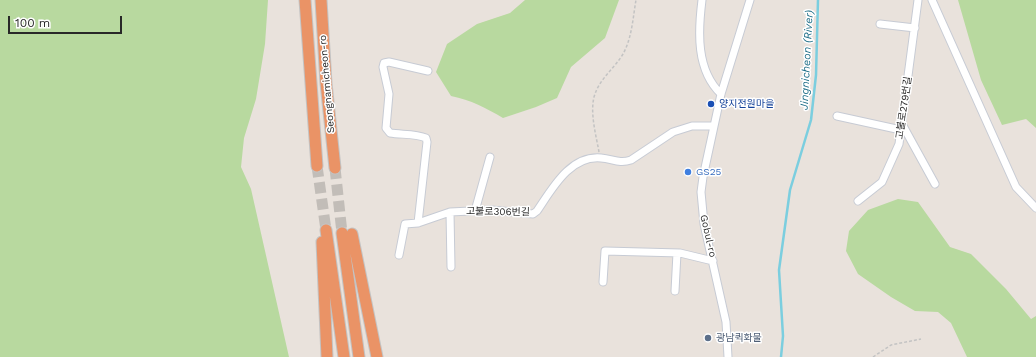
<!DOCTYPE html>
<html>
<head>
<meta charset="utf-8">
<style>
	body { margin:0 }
	#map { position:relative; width:1036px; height:357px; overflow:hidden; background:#e9e2dc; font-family:"Work Sans",sans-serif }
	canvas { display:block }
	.scale { position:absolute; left:8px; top:16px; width:114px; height:18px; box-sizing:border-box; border:2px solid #282828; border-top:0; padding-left:5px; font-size:12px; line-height:14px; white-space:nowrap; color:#282828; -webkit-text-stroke:3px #fff; paint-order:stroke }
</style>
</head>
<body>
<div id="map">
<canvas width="1036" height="357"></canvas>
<div class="scale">100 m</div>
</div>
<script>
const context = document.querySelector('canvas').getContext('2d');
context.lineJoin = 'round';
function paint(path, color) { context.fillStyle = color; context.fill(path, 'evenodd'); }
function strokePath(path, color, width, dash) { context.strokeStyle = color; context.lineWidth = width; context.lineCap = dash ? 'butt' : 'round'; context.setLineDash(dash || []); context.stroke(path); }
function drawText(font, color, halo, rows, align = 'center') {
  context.font = font + ' "Work Sans","Noto Sans KR",sans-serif'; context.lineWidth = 3; context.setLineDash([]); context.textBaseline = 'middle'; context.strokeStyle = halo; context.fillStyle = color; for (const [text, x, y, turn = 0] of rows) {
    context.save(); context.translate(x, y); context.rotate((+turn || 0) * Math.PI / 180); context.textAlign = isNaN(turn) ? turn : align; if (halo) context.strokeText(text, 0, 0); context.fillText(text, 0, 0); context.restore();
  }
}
paint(new Path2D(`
	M0 0H268L265 44 256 99 244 138 241 167 251 189 289 357H0Z
	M525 0H619L605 38 571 67 557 98 536 107 503 118C486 108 471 100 451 96L436 72 447 44 477 24 510 13Z
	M958 0H1036V128L1026 119 1002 125 981 80Z
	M898 199 918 202 950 247 971 254 1006 289 1031 319 1036 316V357H967L951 323 938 312 915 311 891 297 858 274 846 251 849 231 868 210Z`), '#b8d99f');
strokePath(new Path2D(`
	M781 357 783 336 779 270 790 190 811 120 816 75 818 0`), '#7bcedf', 2.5);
strokePath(new Path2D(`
	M317 166 326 230
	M335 168 342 233`), '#c2bdb8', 11, [11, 5.5]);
const minor = new Path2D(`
	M702 0C698 32 696 70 721 94
	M932 0 1016 187 1036 208
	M880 24 915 28
	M428 71 389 62 384 63 383 67 389 94 386 128 390 133C401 135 415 133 426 138L427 142 418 223 450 212 492 210 533 214 537 211C552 189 570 155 601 158 613 159 619 164 631 160L673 132 692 126H713
	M837 116 901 130
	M902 124 935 184
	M858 201 882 182 899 144 918 0
	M475 211 490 157
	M450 212 451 267
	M399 255 405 224 418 223
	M603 282 605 251 680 253 713 261
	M675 291 677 253
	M728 357 726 322 704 224 701 192 703 177 721 94 750 0`);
const highway = new Path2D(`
	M305 0 317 166
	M321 0 326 83 335 168
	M326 230 344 357
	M342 233 359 357
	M352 234 377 357
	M322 242 327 357`);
strokePath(minor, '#c7cbd4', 9);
strokePath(highway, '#c3c3c3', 13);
strokePath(new Path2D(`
	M599 152C596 135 590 114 594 97 599 79 614 69 623 54 632 38 633 17 636 0
	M873 357 891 345 921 339`), '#c3c3c3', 1.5, [3, 2]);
strokePath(minor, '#fff', 7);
strokePath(highway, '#ea9366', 11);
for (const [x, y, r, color] of [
	[711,104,4,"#1a4fb4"],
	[688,172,4,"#3f7fe0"],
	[708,338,4,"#5c6f8a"]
]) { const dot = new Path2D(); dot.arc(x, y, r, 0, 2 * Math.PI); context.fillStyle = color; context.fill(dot); strokePath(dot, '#fff', 1.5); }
drawText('10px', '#282828', '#fff', [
	["Seongnamicheon-ro",327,84,-95],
	["고불로279번길",904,108,-82],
	["고불로306번길",498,212,1],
	["Gobul-ro",708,236,77]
]);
drawText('10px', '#164399', '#fff', [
	["양지전원마을",719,104]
], 'left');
drawText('10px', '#366cbe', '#fff', [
	["GS25",696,172]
], 'left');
drawText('10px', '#4e5e75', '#fff', [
	["광남퀵화물",716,338]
], 'left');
drawText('italic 11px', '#1d6d87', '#fff', [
	["Jingnicheon (River)",807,60,-87]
]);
</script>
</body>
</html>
